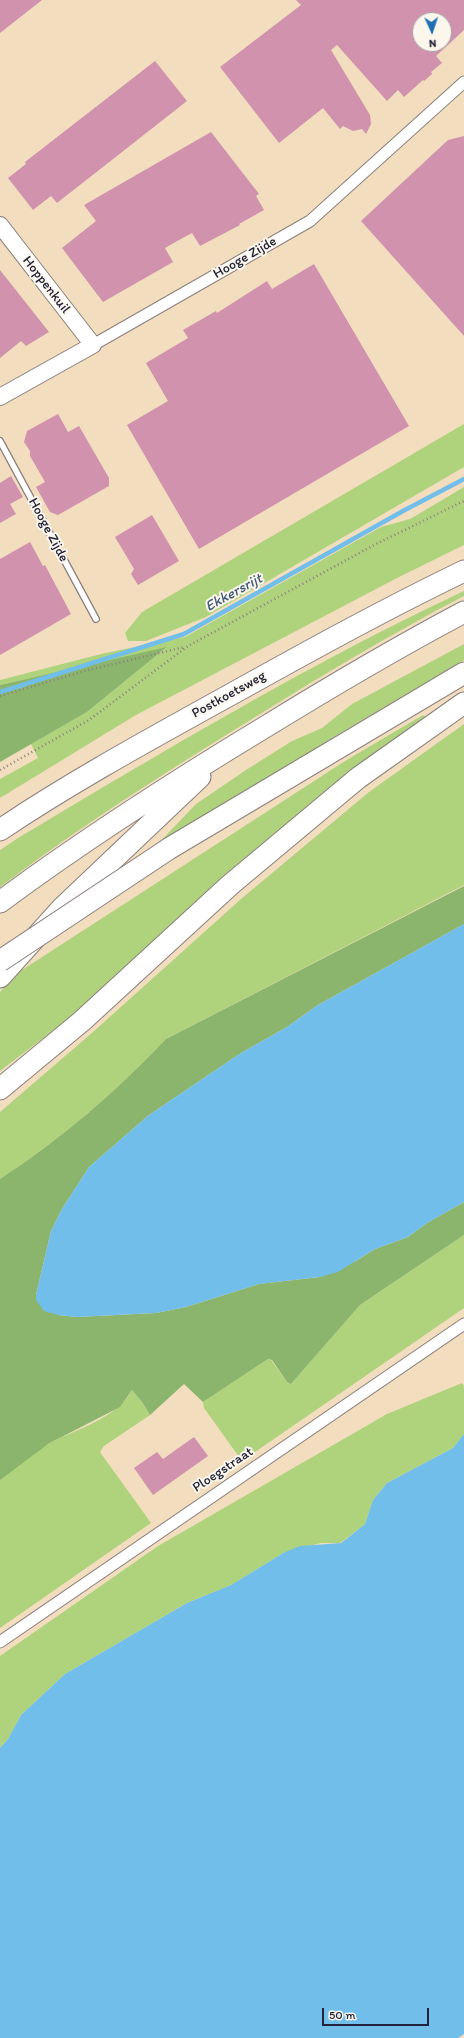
<!DOCTYPE html>
<html>
<head>
<meta charset="utf-8">
<style>
	body { margin:0 }
	#map { position:relative; width:464px; height:2038px; overflow:hidden; background:#f3ddbf; font-family:Itim,sans-serif }
	canvas { display:block }
	.north { position:absolute; left:412px; top:12px; width:40px; height:40px; box-sizing:border-box; background:#fbf7ec; border:1px solid #a4a2a5; border-radius:50%; rotate:177deg; font-size:11px; font-weight:700; line-height:16px; text-align:center; color:#22223b }
	.north::after { content:''; display:block; margin:auto; width:14px; height:18px; background:#1f6fb2; clip-path:polygon(50% 0,100% 100%,50% 72%,0 100%) }
	.scale { position:absolute; left:322px; top:2008px; width:107px; height:18px; box-sizing:border-box; border:2px solid #22223b; border-top:0; padding-left:5px; font-size:12px; line-height:14px; white-space:nowrap; color:#22223b; -webkit-text-stroke:3px #fbf7ec; paint-order:stroke }
</style>
</head>
<body>
<div id="map">
<canvas width="464" height="2038"></canvas>
<div class="north">N</div>
<div class="scale">50 m</div>
</div>
<script>
const context = document.querySelector('canvas').getContext('2d');
context.lineJoin = 'round';
function paint(path, color) { context.fillStyle = color; context.fill(path, 'evenodd'); }
function strokePath(path, color, width, dash) { context.strokeStyle = color; context.lineWidth = width; context.lineCap = dash ? 'butt' : 'round'; context.setLineDash(dash || []); context.stroke(path); }
function drawText(font, color, halo, rows, align = 'center') {
  context.font = font + ' Itim,sans-serif'; context.lineWidth = 4; context.setLineDash([]); context.textBaseline = 'middle'; context.strokeStyle = halo; context.fillStyle = color; for (const [text, x, y, turn = 0] of rows) {
    context.save(); context.translate(x, y); context.rotate((+turn || 0) * Math.PI / 180); context.textAlign = isNaN(turn) ? turn : align; if (halo) context.strokeText(text, 0, 0); context.fillText(text, 0, 0); context.restore();
  }
}
paint(new Path2D(`
	M464 424V467L206 617 146 641H128L125 633 142 612Z
	M464 487V545L397 578 136 715 0 798V779L38 758 31 744 87 712 166 648 0 685V680L105 653 185 637 381 527 410 519Z
	M464 591V596C389 635 316 679 244 724 161 775 78 828 0 887V850L18 838C164 751 310 663 464 591Z
	M464 644V660L332 738 255 787 154 848 196 804 246 770 292 741 322 728 352 704Z
	M423 715 425 717 351 772 222 877 76 1013 0 1071V992L19 972 345 761Z
	M464 724V885L166 1039C116 1092 61 1139 0 1179V1112L93 1032 241 899 369 792Z
	M464 1235V1308L242 1461 204 1408 203 1402 268 1359 271 1360 287 1382 291 1384 360 1305Z
	M462 1383 464 1386V1434L453 1448 387 1483 373 1500 365 1524 340 1543H321L285 1552 231 1585 187 1603 65 1674 21 1715 8 1739 0 1748V1656L158 1546 387 1414Z
	M132 1390 142 1402 150 1415 104 1446 100 1452 151 1523 0 1628V1480C13 1466 33 1452 50 1443 77 1429 117 1418 132 1390Z`), '#afd37c');
paint(new Path2D(`
	M167 647 87 712 0 762V685Z
	M464 886V924L318 1005 287 1027 241 1053 149 1115 89 1167 62 1209 51 1231 36 1295 58 1315 77 1317 156 1313 186 1307 259 1284 320 1277 356 1261 375 1249 408 1237 427 1223 464 1202V1235L360 1305 291 1384 287 1382 272 1360 268 1359 203 1402 184 1384 150 1415 142 1402 132 1390 120 1407 48 1444 0 1480V1179C61 1139 116 1092 166 1039Z`), '#8bb56c');
paint(new Path2D(`
	M464 924V1202L427 1223 408 1237 375 1249 338 1272 320 1277 259 1284 186 1307 156 1313 77 1317 58 1315 44 1311 36 1300V1295L51 1231 62 1209 89 1167 149 1115 241 1053 287 1027 318 1005Z
	M464 1434V2034L458 2038H0V1748L8 1739 21 1715 65 1674 187 1603 231 1585 285 1552 300 1546 341 1543 365 1524 373 1500 387 1483 453 1448Z`), '#71beeb');
strokePath(new Path2D(`
	M0 692 184 634 403 511 464 479`), '#71beeb', 4.5);
paint(new Path2D(`
	M0 0H42L0 33Z
	M296 0H464V30L436 56 442 63 431 72 432 74 424 81 423 80 404 97 398 90 387 101 337 45 331 50 370 115 371 124 366 134 362 129 353 131 343 126 340 129 323 108 279 143 220 67 301 5ZM420 20H444V44H420Z
	M155 61 187 101 57 203 51 196 33 210 8 178 26 164 25 162Z
	M211 132 259 194 256 196 264 210 239 224 240 225 200 246 192 233 179 240 165 248 173 262 103 302 62 248 96 221 84 205Z
	M464 136V336L361 221 448 140Z
	M314 264 409 426 199 549 127 425 168 401 146 363 188 338 183 330 216 311 217 313 267 281 272 289Z
	M0 270 49 332 26 346 21 341 0 358Z
	M58 414 68 432 79 426 109 478V486L58 515 50 512 36 487 45 482 30 456V451L24 442 27 431Z
	M11 476 23 497 10 504 16 514 0 523V483Z
	M152 515 179 561 138 585 131 574 134 569 115 537Z
	M30 542 43 566 45 565 71 614 0 655V559Z
	M194 1437 208 1456 153 1495 134 1468 157 1452 163 1459Z`), '#d092ac');
const lane = new Path2D(`
	M0 441 96 619`);
const street = new Path2D(`
	M93 345 310 221 464 82
	M0 1642 464 1324`);
const secondary = new Path2D(`
	M0 225 93 345 0 397`);
const highway = new Path2D(`
	M0 830C70 783 145 742 219 701 300 656 381 611 464 571
	M170 848 464 673
	M0 902C85 839 174 782 265 727 330 687 396 648 464 612
	M0 977 63 907 200 777
	M0 1089 82 1021 230 885 358 778 464 703`);
strokePath(lane, '#8a807d', 8);
strokePath(street, '#8a807d', 13);
strokePath(secondary, '#8a807d', 18);
strokePath(highway, '#8a807d', 23);
strokePath(new Path2D(`
	M0 696 88 670 185 647
	M0 770 89 720 188 646 376 544 464 501`), '#8a807d', 2.5, [1, 3]);
strokePath(lane, '#fff', 5.5);
strokePath(street, '#fff', 11);
strokePath(secondary, '#fff', 16);
strokePath(highway, '#fff', 21);
const highwayBridge = new Path2D(`
	M0 961 170 848`);
strokePath(highwayBridge, '#8a807d', 23, []);
strokePath(highwayBridge, '#fff', 21);
drawText('14px', '#22223b', '#fbf7ec', [
	["Hooge Zijde",245,258,-30],
	["Hoppenkuil",46,285,52],
	["Hooge Zijde",48,530,62],
	["Postkoetsweg",229,695,-29],
	["Ploegstraat",223,1470,-34]
]);
drawText('italic 15px', '#3e5979', '#fbf7ec', [
	["Ekkersrijt",234,593,-29]
]);
</script>
</body>
</html>
